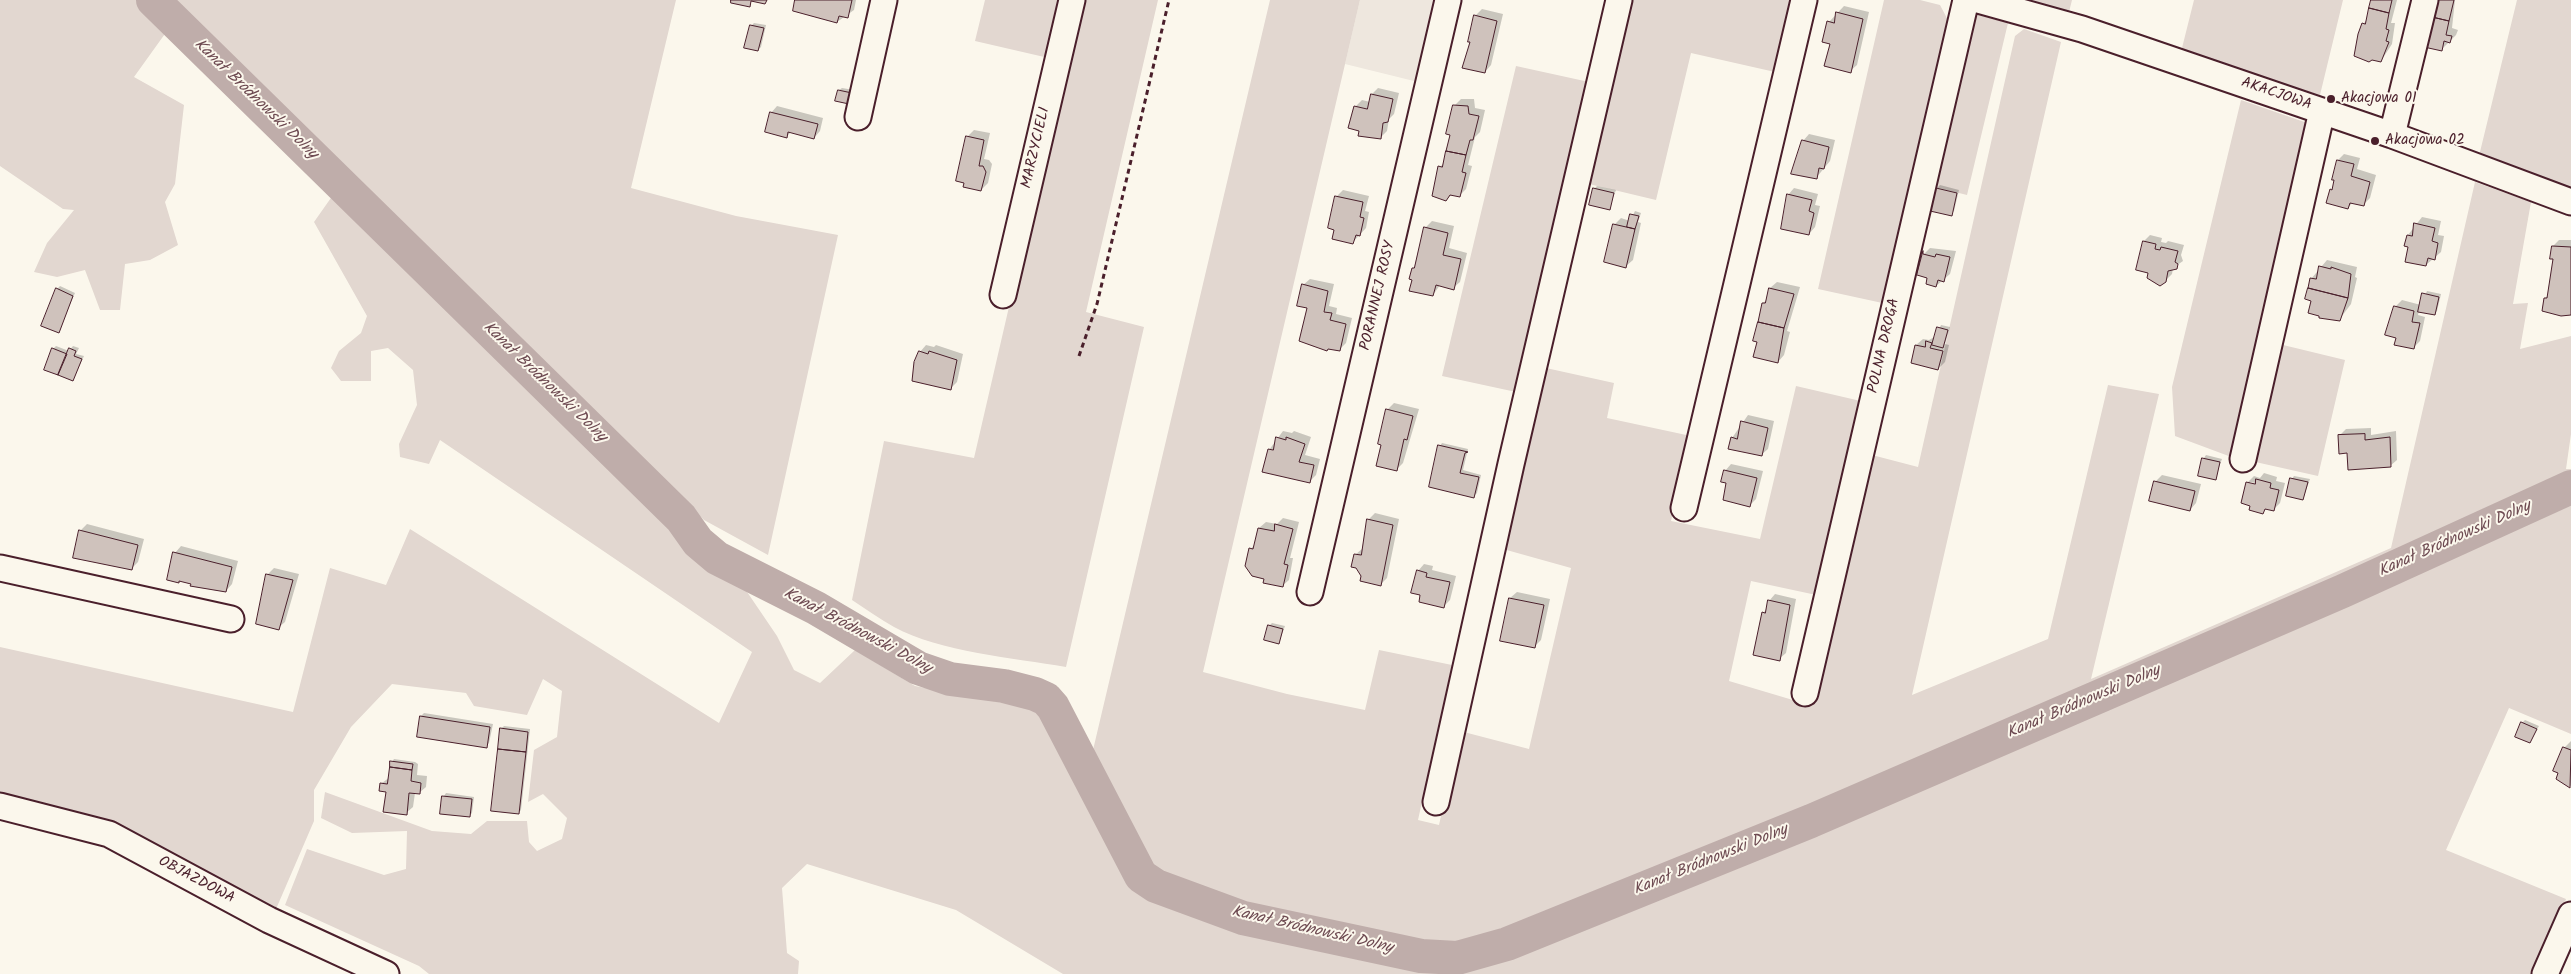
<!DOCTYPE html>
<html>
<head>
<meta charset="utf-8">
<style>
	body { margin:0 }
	canvas { display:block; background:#fbf7ec }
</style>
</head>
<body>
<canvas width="2571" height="974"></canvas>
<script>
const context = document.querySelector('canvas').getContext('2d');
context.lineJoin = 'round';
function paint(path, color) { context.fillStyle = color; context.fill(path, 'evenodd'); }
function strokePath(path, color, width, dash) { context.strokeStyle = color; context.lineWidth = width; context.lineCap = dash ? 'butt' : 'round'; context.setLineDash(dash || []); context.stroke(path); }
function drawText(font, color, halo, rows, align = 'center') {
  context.font = font + ' Kalam,sans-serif'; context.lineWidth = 4; context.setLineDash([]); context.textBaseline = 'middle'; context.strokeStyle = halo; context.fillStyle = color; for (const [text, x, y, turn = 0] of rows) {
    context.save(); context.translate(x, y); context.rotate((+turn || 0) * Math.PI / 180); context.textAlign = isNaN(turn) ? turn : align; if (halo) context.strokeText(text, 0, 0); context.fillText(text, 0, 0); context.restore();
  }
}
paint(new Path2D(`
	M1360 0H1437L1418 82 1345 64Z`), '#eee7de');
paint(new Path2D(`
	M0 0H676L631 188 736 216 838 235 768 555 704 520 673 489 659 516 741 583 777 636 794 670 820 683 855 650 915 686 1041 710 1058 687 1093 750 1270 0H1360L1203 672 1287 694 1365 710 1379 650 1452 665 1418 820 1439 825 1460 731 1529 749 1571 568 1503 549 1546 368 1614 383 1607 418 1691 436 1671 521 1760 539 1796 386 1865 402 1821 596 1751 581 1729 681 1813 706 1872 455 1918 467 2015 36 2024 29 2061 42 1912 695 2048 639 2108 385 2159 394 2091 679 2391 548 2475 182 2531 202 2513 304 2528 303 2520 349 2571 336V434L2566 469H2571V734L2509 708 2446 850 2566 899 2536 974H1063L956 910 807 864 782 888 787 953 799 961 798 974H429L419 966 285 905 307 849 384 875 406 869 407 831 352 833 321 818 325 792 432 831 471 834 487 821H527L529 842 537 851 562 839 567 818 543 794 528 802 534 750 557 737 562 691 543 679 527 715 474 706 466 693 392 684 351 727 314 790V821L273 916 0 800V647L293 712 330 568 386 585 410 529 719 723 752 652 440 440 429 464 400 457 399 444 417 405 413 370 388 348 371 351V381H341L331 368 339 351 361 333 367 316 314 222 333 195 167 31 134 77 184 105 175 184 165 202 178 245 150 260 125 264 120 310H100L85 270 57 277 34 272 47 243 74 210 63 209 0 166Z
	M985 0H1066L1053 59 975 41Z
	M1080 0H1158L1086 312 1144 327 1066 667C1014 658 940 652 894 627 880 619 866 609 852 600L884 441 974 458Z
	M1631 0H1794L1775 72 1691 53 1656 200 1589 184Z
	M1884 0H1920L1940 5 1950 24 1887 304 1818 289Z
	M2021 0H2072L2069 12Z
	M2194 0H2343L2320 95 2181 52Z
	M2517 0H2571V188L2479 156Z
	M1971 13 2008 23 1967 195 1931 186Z
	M1516 66 1589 82 1516 392 1442 376Z
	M2241 100 2313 125 2234 458 2175 436 2172 387Z
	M2279 344 2345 360 2318 476 2251 461Z`), '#e2d7d0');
paint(new Path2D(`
	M796 0H856L854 10 837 22Z
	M2372 0H2397L2391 23H2395L2392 44 2381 61 2363 24 2368 19Z
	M2437 0H2455L2452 28 2458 30 2456 35 2441 50Z
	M1844 6 1869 12 1857 65 1850 71 1832 43 1829 22Z
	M1482 9 1503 14 1491 65 1485 72 1465 67 1475 16Z
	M754 23 766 25 761 47 758 50 751 26Z
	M842 88 854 90 852 100 839 90Z
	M1378 88 1399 93 1394 114 1389 119 1387 131 1380 138 1361 130 1355 107 1362 100 1370 102 1372 94Z
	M1461 99H1474L1475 108 1485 110 1480 132 1475 137 1468 165 1472 166 1466 189 1460 195 1452 194 1446 200 1440 167 1445 162 1451 134 1454 106Z
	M777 106 823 118 820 131 814 138 791 132 786 137 771 113Z
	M974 130 990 133 984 159 989 160 992 164 988 183 981 190 958 180 968 136Z
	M1809 134 1835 140 1830 161 1816 178 1803 141Z
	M2344 154 2360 158 2357 169 2376 175 2370 198 2363 205 2353 202 2348 208 2331 190 2334 186 2338 160Z
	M1940 185 1959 190 1954 211 1951 214 1937 188Z
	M1597 186 1616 190 1609 208 1594 189Z
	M1794 188 1818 194 1815 205 1820 206 1815 227 1809 234 1788 195Z
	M1343 190 1369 196 1365 211 1369 212 1366 228 1353 242 1336 197Z
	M1635 211 1641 213 1638 222 1641 223 1633 260 1626 266 1614 225 1621 218 1630 221Z
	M2422 217 2441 221 2438 235 2444 236 2441 252 2426 265 2409 246 2408 235Z
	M1432 221 1454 226 1449 248 1467 253 1460 282 1453 288 1440 285 1433 295 1413 269 1416 265 1425 228Z
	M2150 235 2162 238 2161 242 2166 243 2168 241 2184 245 2181 255 2183 261 2173 268 2172 274 2165 281 2149 272 2144 241Z
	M2559 240H2571V313L2545 298 2549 295 2554 258 2553 246Z
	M1930 248 1956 251 1950 274 1936 286 1929 277 1923 255Z
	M2327 260 2357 267 2355 277 2357 278 2351 304 2339 320 2312 300 2311 279Z
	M1310 279 1334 284 1329 306 1337 308 1336 314 1352 318 1346 343 1339 350 1312 346 1309 308 1303 285Z
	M1777 282 1800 287 1787 331 1790 332 1784 355 1778 362 1758 341 1763 303 1768 299 1770 288Z
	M60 286 75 293 58 331 57 289Z
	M2427 291 2441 294 2437 311 2434 314 2419 310 2418 315 2425 317 2420 341 2413 348 2398 337 2395 307 2402 300 2421 305Z
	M1941 325 1950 327 1945 344 1949 345 1945 362 1938 369 1916 345 1923 339 1929 340 1936 336Z
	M926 345 934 347 936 345 963 354 957 382 950 389 920 352Z
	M56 346 69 351 73 346 79 348 76 354 84 356 73 379 53 349Z
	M1394 403 1419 409 1403 463 1396 470 1387 410Z
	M1748 415 1774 421 1768 449 1761 455 1732 438Z
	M2371 428V435L2396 431 2397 460 2390 466 2349 452 2340 435 2346 429Z
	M1283 431 1292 433 1294 431 1311 437 1305 455 1320 459 1316 475 1309 482 1269 450Z
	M1442 443 1468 449 1463 470 1481 475 1477 493 1474 496 1440 446Z
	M2206 455 2222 459 2215 478 2204 458Z
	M1731 464 1763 471 1756 499 1750 505 1728 482 1725 471Z
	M2264 473 2277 477 2276 481 2285 483 2280 503 2273 510 2267 508 2263 512 2247 483 2254 476 2260 478ZM2250 482 2262 484H2250Z
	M2162 475 2201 484 2196 503 2190 510 2155 482Z
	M2294 476 2310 479 2303 499 2292 479Z
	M1375 513 1399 519 1387 578 1380 585 1355 555 1363 548 1368 520Z
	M1283 518 1299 522 1290 558H1293L1289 580 1282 586 1265 578 1251 549 1255 544 1259 528 1266 522 1277 524Z
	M87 524 144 539 138 562 132 568 74 557 81 530Z
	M181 546 238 561 232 584 226 591 175 553Z
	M1424 564 1433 566 1432 570 1456 576 1450 600 1443 607 1422 594 1418 571Z
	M274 568 299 574 285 622 278 628 258 613 267 575Z
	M1517 592 1550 599 1541 640 1534 647 1510 598Z
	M1775 594 1796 599 1786 653 1779 659 1763 613 1767 609 1769 601Z
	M1272 623 1285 626 1279 642 1269 626Z
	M424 713 493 724 489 743 486 746 421 716Z
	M2525 720 2539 726 2530 742 2522 723Z
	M504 726 530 729 521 810 518 813 501 729Z
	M2571 741V786L2558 779 2564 748Z
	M394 759 415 762 418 764 417 775 427 776 426 787 419 793H415L413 807 406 813 382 783 390 777 392 762Z
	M446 793 474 797 472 813 469 816 444 796Z`), '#0003');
strokePath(new Path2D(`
	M153 0 570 409 681 518 698 542 717 558 816 608 918 668 950 679 1004 686 1035 694 1046 699 1053 707 1141 876 1156 886 1243 918 1421 956 1457 958 1507 944 1811 821 2343 591 2571 487`), '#bfadaa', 34);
const building = new Path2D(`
	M731 0H767L765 4 751 1 750 7 731 3Z
	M795 0H852L848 18 839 16 837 23 793 11Z
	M2371 0H2392L2389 13 2369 8Z
	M2436 0H2454L2449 21 2432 17Z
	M2369 8 2389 13 2386 29 2389 30 2386 41 2389 42 2381 62 2372 60 2369 62 2354 56 2358 34 2362 23 2365 24Z
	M1836 12 1863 19 1851 73 1824 66 1830 44 1822 42 1827 21 1834 23Z
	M1474 15 1497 21 1485 73 1462 68 1470 42H1468Z
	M2432 17 2449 21 2446 35 2452 36 2450 43 2444 41 2442 51 2424 47Z
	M750 25 764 28 758 51 744 48Z
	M838 90 852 93 849 104 835 101Z
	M1371 94 1393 99 1388 122 1383 123 1381 139 1358 136 1359 131 1348 128 1354 106 1367 109Z
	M1453 105 1468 106 1469 114 1479 116 1473 140H1470L1466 155 1446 151 1450 135 1446 134Z
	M770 112 818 124 814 139 788 132 787 138 765 132Z
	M966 136 984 140 979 166H983L986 172 981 191 963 187 964 183 956 181Z
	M1802 140 1829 147 1824 169 1819 168 1817 179 1791 174Z
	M1446 151 1466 155 1462 172 1466 173 1460 197 1450 195 1446 201 1432 196 1438 166 1442 167Z
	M2337 160 2354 164 2351 176 2370 182 2364 206 2350 203 2348 209 2326 203 2330 189 2332 190 2334 180H2332Z
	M1593 188 1614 193 1610 210 1589 205Z
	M1936 188 1957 193 1952 216 1930 211Z
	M1787 194 1812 200 1809 211 1814 213 1809 235 1781 229Z
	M1335 196 1363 202 1360 217 1364 218 1360 236 1356 235 1353 244 1332 239 1334 230 1328 228Z
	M1630 214 1639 216 1635 229 1627 227Z
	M2414 223 2435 228 2432 241 2438 243 2435 260 2428 258 2426 266 2405 262 2408 247 2404 246 2407 235 2412 236Z
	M1613 224 1635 229 1626 268 1604 262Z
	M1424 227 1448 233 1443 255 1461 259 1454 290 1436 285 1433 296 1409 291 1412 280 1409 279 1412 268H1414Z
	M2143 241 2156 244 2155 249 2160 250 2161 247 2178 251 2175 262 2178 264 2177 269 2168 271 2166 282 2160 286 2147 278 2148 273 2136 270Z
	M2552 246 2571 247V315L2561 316 2542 311 2544 298H2547L2553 259H2550Z
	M1923 251V254L1935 257 1936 254 1950 257 1944 282 1938 280 1936 287 1926 284 1927 278 1917 275Z
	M2319 266 2331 269V267L2351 274 2348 298 2308 288 2310 278 2316 279Z
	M1302 284 1328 291 1324 312 1332 313 1330 320 1346 324 1340 351 1328 349 1327 351 1299 341 1307 308 1297 306Z
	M56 288 73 296 59 333 41 326Z
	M1769 288 1794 294 1784 328 1758 322 1762 303H1765Z
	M2308 288 2348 298 2340 321 2319 318V316L2308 313 2311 301 2305 299Z
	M2422 293 2439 297 2435 315 2418 312Z
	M2394 306 2414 311 2412 322 2420 323 2414 349 2394 345 2396 338 2385 335Z
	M1758 322 1784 328 1778 363 1753 357 1757 342 1753 341Z
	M1937 327 1948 330 1943 348 1932 345Z
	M1926 341 1932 343 1930 348 1943 351 1938 370 1911 363 1915 345 1925 347Z
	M52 348 67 354 58 375 44 370Z
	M69 348 76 351 74 356 82 359 73 381 58 375Z
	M919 351 928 354 929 351 957 360 951 390 912 381 914 362Z
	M1386 409 1413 416 1407 440 1404 439 1397 471 1376 466 1381 445 1378 444Z
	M1741 421 1768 428 1762 456 1728 449 1731 437 1737 439Z
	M2365 434V440L2390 437 2391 467 2348 470 2347 453 2339 454 2338 435Z
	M1276 437 1286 440V437L1305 444 1299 462 1314 465 1310 483 1262 472 1268 449 1273 450Z
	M1438 445 1468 452 1465 453 1460 473 1479 477 1474 498 1429 487Z
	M2202 458 2220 462 2216 480 2198 476Z
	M1724 470 1757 478 1750 507 1723 500 1726 483 1721 482Z
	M2290 478 2308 482 2303 500 2286 496Z
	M2256 479 2271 483 2270 488 2279 490 2274 511 2265 509 2263 514 2249 510 2250 506 2241 503 2246 482 2255 484Z
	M2154 481 2195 491 2190 511 2149 501Z
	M1367 519 1393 525 1381 586 1360 581 1361 576 1356 568 1351 567 1354 554 1361 555Z
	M1275 524 1293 529 1284 564 1288 565 1283 587 1263 583 1264 579 1252 576 1245 566 1249 548 1253 549 1258 528 1274 531Z
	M79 530 138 545 132 570 73 558Z
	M173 552 232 567 226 592 190 586 191 584 179 581V583L167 580Z
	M1417 570 1427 573 1426 577 1450 582 1444 608 1419 602 1420 595 1411 593Z
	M266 574 293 580 279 630 256 624Z
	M1509 598 1544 605 1535 648 1500 641Z
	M1768 600 1790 605 1780 661 1753 655 1762 612 1765 613Z
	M1268 625 1283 629 1279 644 1264 640Z
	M420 716 490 727 487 748 417 737Z
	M2521 722 2537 729 2530 743 2515 737Z
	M500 728 528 732 526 752 498 749Z
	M2563 747 2571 750 2570 788 2556 779 2558 773 2553 771Z
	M498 749 526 752 519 814 491 811Z
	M390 761 413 764 412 770 390 767Z
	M390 767 412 770 411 781 421 783 420 794 409 793 407 815 383 812 386 792 379 791 380 783 387 784Z
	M442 796 472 799 470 817 440 814Z`);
paint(building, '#cfc2bc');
strokePath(building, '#4a1f2b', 1);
const minor = new Path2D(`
	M1978 0 2082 29 2392 135 2571 202
	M858 117 884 0
	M2392 135 2425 0
	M1003 295 1072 0
	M2243 459 2322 111
	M1684 508 1804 0
	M0 568 231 619
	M1310 592 1448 0
	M1805 693 1966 0
	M1436 802 1511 464 1619 0
	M0 806 109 834 269 920 386 974
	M2545 974 2571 915`);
strokePath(minor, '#4a1f2b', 29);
strokePath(new Path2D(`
	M1079 356 1097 304 1169 0`), '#4a1f2b', 3, [5, 4]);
strokePath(minor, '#fbf7ec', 25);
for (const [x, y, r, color] of [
	[2331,99,5,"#4a1f2b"],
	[2375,141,5,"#4a1f2b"]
]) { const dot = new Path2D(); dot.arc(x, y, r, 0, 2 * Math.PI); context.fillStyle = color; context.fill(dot); strokePath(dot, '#fbf7ec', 2); }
drawText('15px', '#4a1f2b', '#fbf7ec', [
	["AKACJOWA",2276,95,19],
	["MARZYCIELI",1037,148,-77],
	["PORANNEJ ROSY",1379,296,-77],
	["POLNA DROGA",1885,346,-77],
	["OBJAZDOWA",196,881,28]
]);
drawText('15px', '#4a1f2b', '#fbf7ec', [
	["Akacjowa 01",2341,99],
	["Akacjowa 02",2385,141]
], 'left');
drawText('italic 16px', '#6d4a51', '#fbf7ec', [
	["Kanał Bródnowski Dolny",255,100,44],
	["Kanał Bródnowski Dolny",544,383,44],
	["Kanał Bródnowski Dolny",2455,540,-24],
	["Kanał Bródnowski Dolny",857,632,28],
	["Kanał Bródnowski Dolny",2084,703,-23],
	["Kanał Bródnowski Dolny",1711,861,-22],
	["Kanał Bródnowski Dolny",1312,931,13]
]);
</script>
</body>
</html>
